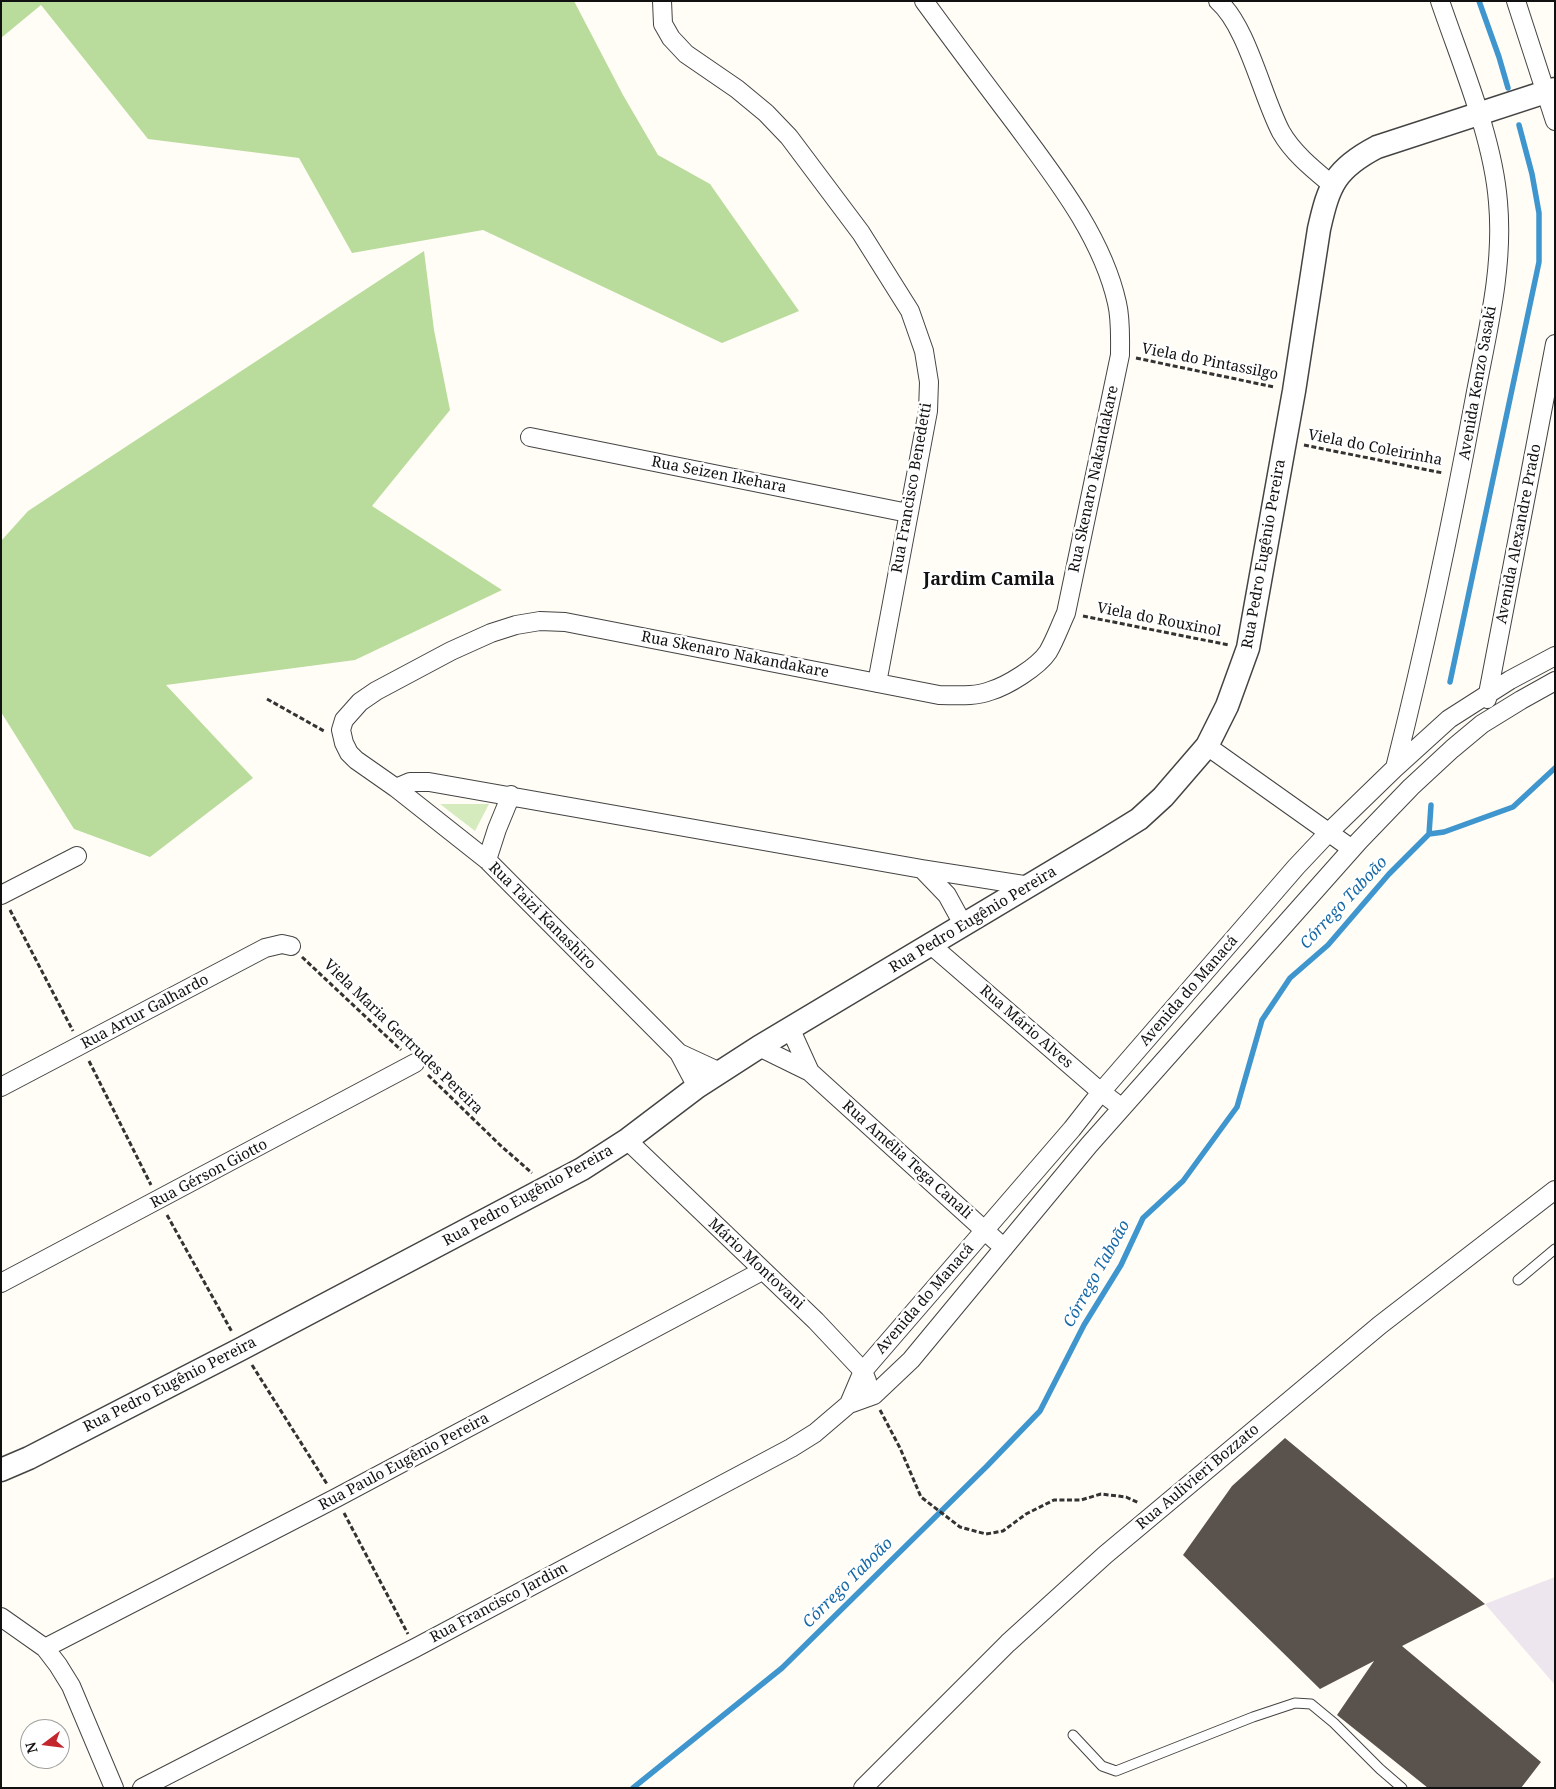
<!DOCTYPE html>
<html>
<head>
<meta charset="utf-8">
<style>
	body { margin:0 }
	#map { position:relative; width:1556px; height:1789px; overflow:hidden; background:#fffdf5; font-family:"Noto Serif",serif }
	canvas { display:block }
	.frame { position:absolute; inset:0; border:2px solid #111; pointer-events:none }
	.north { position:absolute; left:20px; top:1719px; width:50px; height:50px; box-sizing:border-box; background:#fff; border:1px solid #a0a0a0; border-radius:50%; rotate:255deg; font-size:14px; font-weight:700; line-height:20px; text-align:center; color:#111 }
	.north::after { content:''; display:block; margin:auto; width:18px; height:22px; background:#c4262e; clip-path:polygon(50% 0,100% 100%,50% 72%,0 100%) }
</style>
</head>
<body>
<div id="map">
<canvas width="1556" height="1789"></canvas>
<div class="frame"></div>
<div class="north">N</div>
</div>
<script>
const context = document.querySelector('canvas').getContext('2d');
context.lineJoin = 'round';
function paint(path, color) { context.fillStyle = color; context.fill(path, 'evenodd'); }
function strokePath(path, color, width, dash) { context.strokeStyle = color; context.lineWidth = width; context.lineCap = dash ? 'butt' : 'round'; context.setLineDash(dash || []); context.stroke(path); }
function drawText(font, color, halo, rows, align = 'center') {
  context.font = font + ' "Noto Serif",serif'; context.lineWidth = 5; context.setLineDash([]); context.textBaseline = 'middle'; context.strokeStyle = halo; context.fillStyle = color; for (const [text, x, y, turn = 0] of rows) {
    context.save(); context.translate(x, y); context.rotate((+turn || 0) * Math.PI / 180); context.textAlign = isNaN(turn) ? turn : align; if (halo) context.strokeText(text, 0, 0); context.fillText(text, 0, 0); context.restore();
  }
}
paint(new Path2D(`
	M1555 1577V1685L1485 1604Z`), '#eee6ef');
paint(new Path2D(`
	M440 804H489L475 831Z`), '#d5ebbd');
paint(new Path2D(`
	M1 1H574L623 95 658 155 710 184 799 311 722 343 483 230 352 253 299 158 148 139 41 5 1 38Z
	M424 251 434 330 450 410 372 506 502 590 355 660 166 685 253 778 150 857 74 829 1 712V541L28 511Z`), '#b9dc9c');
strokePath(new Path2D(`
	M1479 1 1499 57 1508 88
	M1450 682 1539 262V213L1532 174 1519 125
	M1429 834 1431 805
	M633 1788 782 1668 987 1466 1040 1411 1084 1325 1121 1265 1143 1218 1183 1181 1237 1107 1262 1020 1290 978 1328 945 1389 874 1429 834 1444 832 1513 807 1555 768`), '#3f96cf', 5.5);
paint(new Path2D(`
	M1285 1438 1485 1604 1402 1646 1541 1762 1521 1788H1428L1337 1715 1374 1661 1320 1689 1183 1555 1232 1486Z`), '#5a524d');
const service = new Path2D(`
	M1518 1280 1555 1249
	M1073 1735 1102 1766 1116 1771 1253 1717 1295 1703 1311 1704 1334 1723 1380 1769 1402 1788`);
const minor = new Path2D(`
	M662 1 663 24 671 38 686 54 737 89 766 113 789 137 861 233 910 311 924 351 929 382 928 411 877 683
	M1218 1C1247 26 1262 96 1281 132 1293 153 1313 169 1331 184
	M1516 1 1555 121
	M530 437 908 513
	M1487 699 1555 344
	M1207 746 1352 849
	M1395 768C1426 645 1452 521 1475 397 1487 333 1504 268 1498 202 1493 137 1461 63 1440 1
	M396 788 410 782H429L922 869 1030 886
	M487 860 497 829 511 795
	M922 869 947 895 964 926
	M1 895 77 856
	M931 945 1101 1092 1122 1108
	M790 1028 810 1072
	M759 1047 810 1072 1004 1248
	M679 1053 720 1072
	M1 1087 265 948 282 944 291 946
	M697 1087 679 1053 487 860 396 788 356 760 349 753 344 743 341 730 344 720 360 702 376 691 451 651 491 633 516 625 540 621 565 622 939 695C956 695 974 697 990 691 1007 686 1038 667 1048 652 1055 640 1060 626 1066 613L1120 355C1120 337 1121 320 1117 303 1102 236 1054 176 1015 123 984 82 954 42 924 1
	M627 1140 816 1321 863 1371 867 1381
	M1 1283 415 1063
	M849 1404 874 1395 911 1360 1089 1145 1359 841 1411 787 1452 749 1482 724 1521 700 1555 681
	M1 1617 45 1648 58 1665 71 1686 114 1788
	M45 1648 336 1498 762 1271
	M142 1788 415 1648 791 1448 815 1433 849 1404 863 1371 1072 1129 1101 1092 1296 867 1329 832 1395 768 1449 719 1510 680 1555 656
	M863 1788 1008 1643 1105 1555 1380 1325 1555 1190`);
const tertiary = new Path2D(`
	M1 1470 29 1458 241 1349 582 1169 627 1140 697 1087 759 1047 1102 842 1139 819 1163 797 1207 746 1227 706 1248 648 1294 391 1319 229C1329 185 1335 169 1377 147L1555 89`);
strokePath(service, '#444', 11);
strokePath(minor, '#444', 20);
strokePath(tertiary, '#444', 25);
strokePath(new Path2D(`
	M1136 358 1274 387
	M1304 445 1443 473
	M1083 616 1229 645
	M267 699 324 731
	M10 910 73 1031
	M302 957 401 1050
	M89 1061 151 1185
	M428 1075 500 1145 532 1173
	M167 1215 232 1332
	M252 1365 327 1484
	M880 1410 900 1448 921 1497 960 1527 986 1534 1003 1531 1026 1514 1054 1500H1081L1101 1494 1126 1497 1139 1503
	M344 1513 408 1634`), '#333', 3, [5, 2.5]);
strokePath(service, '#fff', 9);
strokePath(minor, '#fff', 18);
strokePath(tertiary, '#fff', 22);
drawText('15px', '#111', '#fff', [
	["Viela do Pintassilgo",1210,362,11],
	["Avenida Kenzo Sasaki",1478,383,-80],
	["Viela do Coleirinha",1375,448,11],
	["Rua Seizen Ikehara",719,475,11],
	["Rua Skenaro Nakandakare",1094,479,-78],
	["Rua Francisco Benedetti",912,488,-80],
	["Avenida Alexandre Prado",1519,534,-79],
	["Rua Pedro Eugênio Pereira",1264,554,-80],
	["Viela do Rouxinol",1159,620,11],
	["Rua Skenaro Nakandakare",735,655,11],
	["Rua Taizi Kanashiro",542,916,45],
	["Rua Pedro Eugênio Pereira",973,920,-31],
	["Avenida do Manacá",1189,991,-49],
	["Rua Artur Galhardo",145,1012,-28],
	["Rua Mário Alves",1026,1027,41],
	["Viela Maria Gertrudes Pereira",403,1037,44],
	["Rua Amélia Tega Canali",907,1160,42],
	["Rua Gérson Giotto",209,1174,-28],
	["Rua Pedro Eugênio Pereira",528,1196,-29],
	["Mário Montovani",756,1264,43],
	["Avenida do Manacá",925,1299,-49],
	["Rua Pedro Eugênio Pereira",170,1385,-27],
	["Rua Paulo Eugênio Pereira",404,1462,-28],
	["Rua Aulivieri Bozzato",1198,1477,-40],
	["Rua Francisco Jardim",499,1603,-28]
]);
drawText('italic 16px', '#1768a6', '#fff', [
	["Córrego Taboão",1344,903,-47],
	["Córrego Taboão",1097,1274,-61],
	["Córrego Taboão",848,1583,-45]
]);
drawText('bold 18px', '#111', '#fff', [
	["Jardim Camila",989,580]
]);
</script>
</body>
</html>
